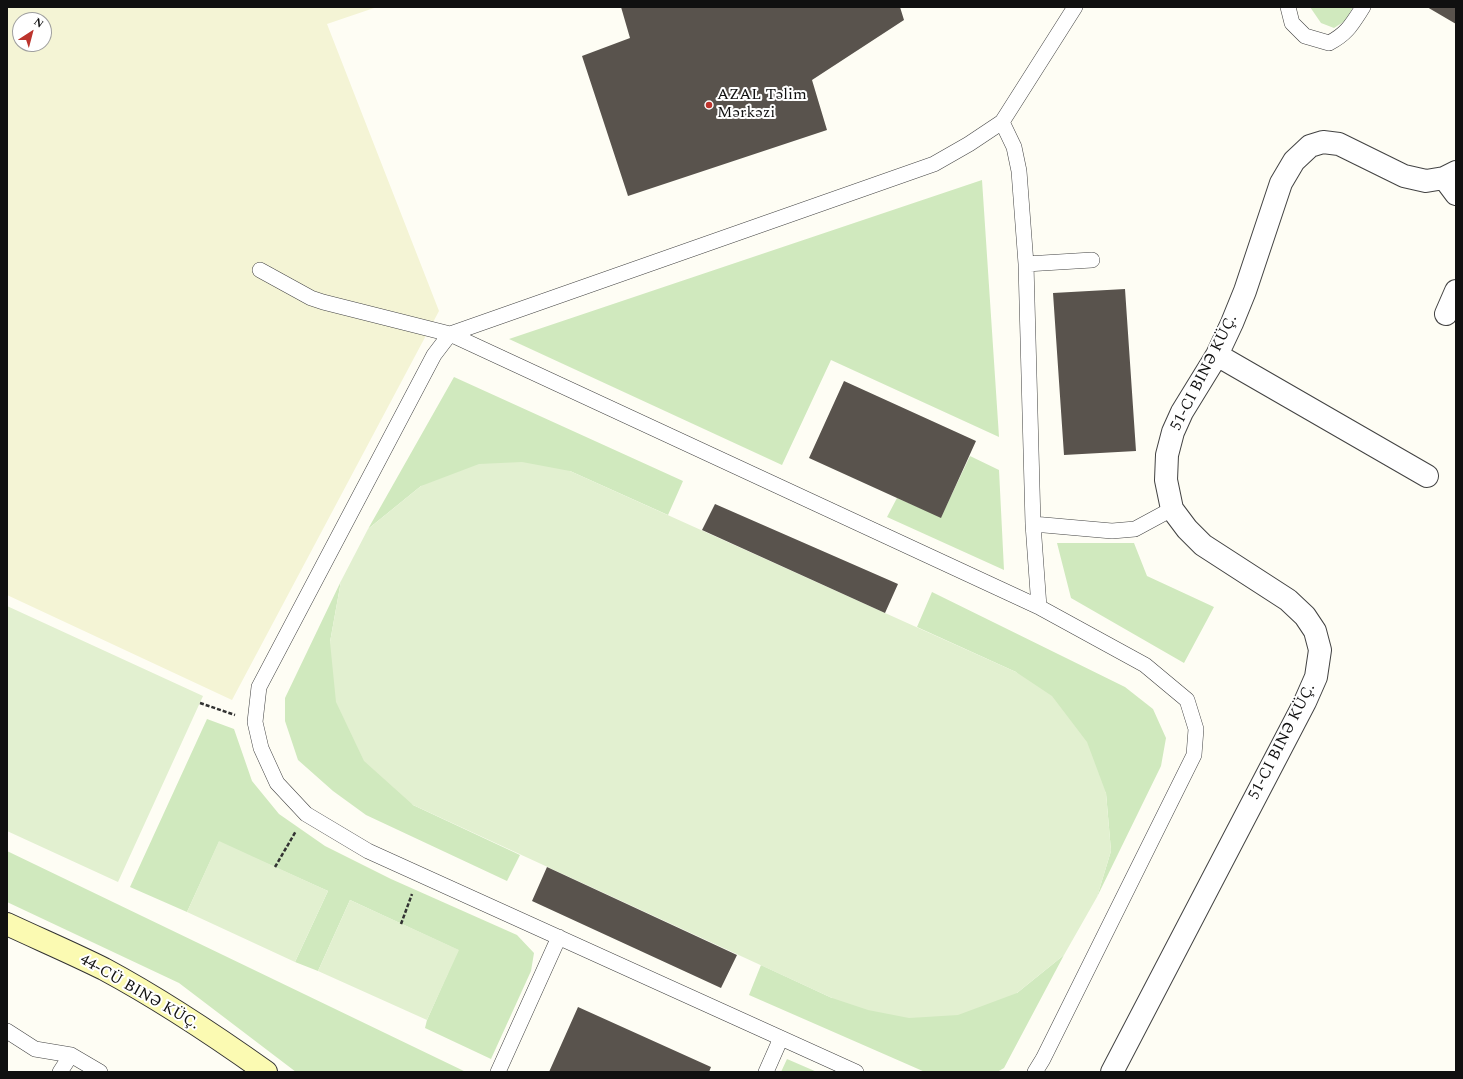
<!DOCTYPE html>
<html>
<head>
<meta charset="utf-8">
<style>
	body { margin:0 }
	#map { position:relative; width:1463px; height:1079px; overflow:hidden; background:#fefdf4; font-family:Spectral,serif }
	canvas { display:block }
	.frame { position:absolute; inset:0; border:8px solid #101010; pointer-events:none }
	.north { position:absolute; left:12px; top:12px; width:40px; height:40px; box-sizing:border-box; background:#fff; border:1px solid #9f9f9f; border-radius:50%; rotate:36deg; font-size:11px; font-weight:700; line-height:16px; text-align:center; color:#101010 }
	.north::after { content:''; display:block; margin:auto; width:14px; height:18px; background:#bc342d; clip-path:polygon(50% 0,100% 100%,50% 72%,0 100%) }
</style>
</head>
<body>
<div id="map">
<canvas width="1463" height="1079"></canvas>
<div class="frame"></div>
<div class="north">N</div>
</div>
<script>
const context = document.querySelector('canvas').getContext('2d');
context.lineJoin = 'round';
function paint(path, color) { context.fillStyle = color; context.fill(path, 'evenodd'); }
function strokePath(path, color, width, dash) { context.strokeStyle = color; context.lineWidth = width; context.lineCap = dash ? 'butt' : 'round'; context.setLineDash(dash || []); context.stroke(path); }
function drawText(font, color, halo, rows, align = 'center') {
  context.font = font + ' Spectral,serif'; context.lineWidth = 4; context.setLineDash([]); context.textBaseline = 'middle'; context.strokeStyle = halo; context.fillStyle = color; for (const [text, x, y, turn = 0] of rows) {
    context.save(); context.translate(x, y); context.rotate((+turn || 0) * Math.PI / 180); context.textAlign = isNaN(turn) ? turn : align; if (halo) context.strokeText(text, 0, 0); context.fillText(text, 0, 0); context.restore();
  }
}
paint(new Path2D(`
	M7 7H377L327 24 439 311 232 700 7 595ZM20 20H44V44H20Z`), '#f4f4d5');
paint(new Path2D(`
	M1310 7H1353L1345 21 1334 28 1321 23Z
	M982 180 999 437 831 360 782 465 509 339Z
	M454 377 683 481 668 515 570 471 421 486 368 529Z
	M970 456 999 470 1004 570 887 517 897 498 941 517Z
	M1057 543H1134L1147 576 1214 607 1184 663 1071 598Z
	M341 581 330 642 413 805 520 855 507 881 366 815 333 791 298 760 285 721V698Z
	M932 592 1125 687 1153 709 1166 738 1161 766 1097 897 1111 851 1106 793 1016 672 917 627Z
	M207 719 234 729 252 781 279 814 325 846 391 879 517 935 534 953 531 971 491 1059 425 1028 427 1020 458 950 350 900 318 971 295 962 328 891 219 842 187 912 130 887Z
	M7 851 466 1072H296L179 983 7 902Z
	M1064 955 1004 1068 997 1072H925L749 995 761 965 832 998 1017 993Z
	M787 1059 817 1072H781Z`), '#d0e9be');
paint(new Path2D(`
	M522 462 570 471 1016 672 1052 696 1087 742 1106 793 1111 851 1097 897 1064 955 1017 993 958 1015 909 1018 868 1010 832 998 413 805 364 761 336 702 330 642 341 581 368 529 421 486 479 464Z
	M7 606 203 696 118 882 7 831Z
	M219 841 328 891 295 962 187 912Z
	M350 900 459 950 427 1020 318 971Z`), '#e2f0d0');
paint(new Path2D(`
	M621 7H900L904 20 812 80 827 130 628 196 582 56 630 38Z
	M1427 7H1456V24Z
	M1125 289 1136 451 1064 455 1053 293Z
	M844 381 976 441 941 518 809 458Z
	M715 504 898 584 885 613 702 530Z
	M547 867 737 955 721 988 532 901Z
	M578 1007 711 1067 709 1072H549Z`), '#59534d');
const lane = new Path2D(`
	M1288 7 1292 23 1305 36 1329 43C1347 34 1352 24 1363 7
	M1002 122 1014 147 1019 171 1026 264 1033 524 1039 607 1145 665 1187 700 1196 729 1194 755 1043 1059 1035 1072
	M1026 264 1092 260
	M260 270 311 298 323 302 450 334 1039 607
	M1033 524 1112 531 1135 529 1172 509
	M7 1031 35 1049 71 1055 100 1072
	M60 1072 71 1055
	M498 1072 559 937
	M766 1072 781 1038
	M856 1072 368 851 306 814 277 783 261 748 255 722 259 687 434 355 450 334 934 164 969 144 1002 122 1075 7`);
const street = new Path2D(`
	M1444 178 1456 194
	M1446 314 1456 291
	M1217 355 1427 476
	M1112 1072 1305 702 1316 677 1320 650 1315 631 1305 616 1288 600 1203 545 1187 529 1172 509 1166 480 1167 455 1173 432 1182 412 1217 355 1232 323 1245 291 1281 183 1294 161 1310 146 1323 142 1339 144 1404 176 1426 181 1444 178 1456 172`);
const secondary = new Path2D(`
	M7 924C39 939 72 953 104 969 160 999 214 1035 266 1072`);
strokePath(lane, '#434343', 16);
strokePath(street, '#434343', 24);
strokePath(secondary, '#323232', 24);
strokePath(new Path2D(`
	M200 703 235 715
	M275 867 296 831
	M401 924 412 894`), '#323232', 2.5, [4, 2]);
strokePath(lane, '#fff', 15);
strokePath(street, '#fff', 22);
strokePath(secondary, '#fbfab2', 22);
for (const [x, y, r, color] of [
	[709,105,4,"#bc342d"]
]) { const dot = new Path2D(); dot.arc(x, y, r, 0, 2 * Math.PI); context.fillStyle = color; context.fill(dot); strokePath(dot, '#fff', 1.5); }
drawText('16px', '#101010', '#fff', [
	["AZAL Təlim",717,96],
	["Mərkəzi",717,114]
], 'left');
drawText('16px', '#101010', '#fff', [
	["51-CI BINƏ KÜÇ.",1205,373,-63],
	["51-CI BINƏ KÜÇ.",1283,742,-63],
	["44-CÜ BINƏ KÜÇ.",139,993,30]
]);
</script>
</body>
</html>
